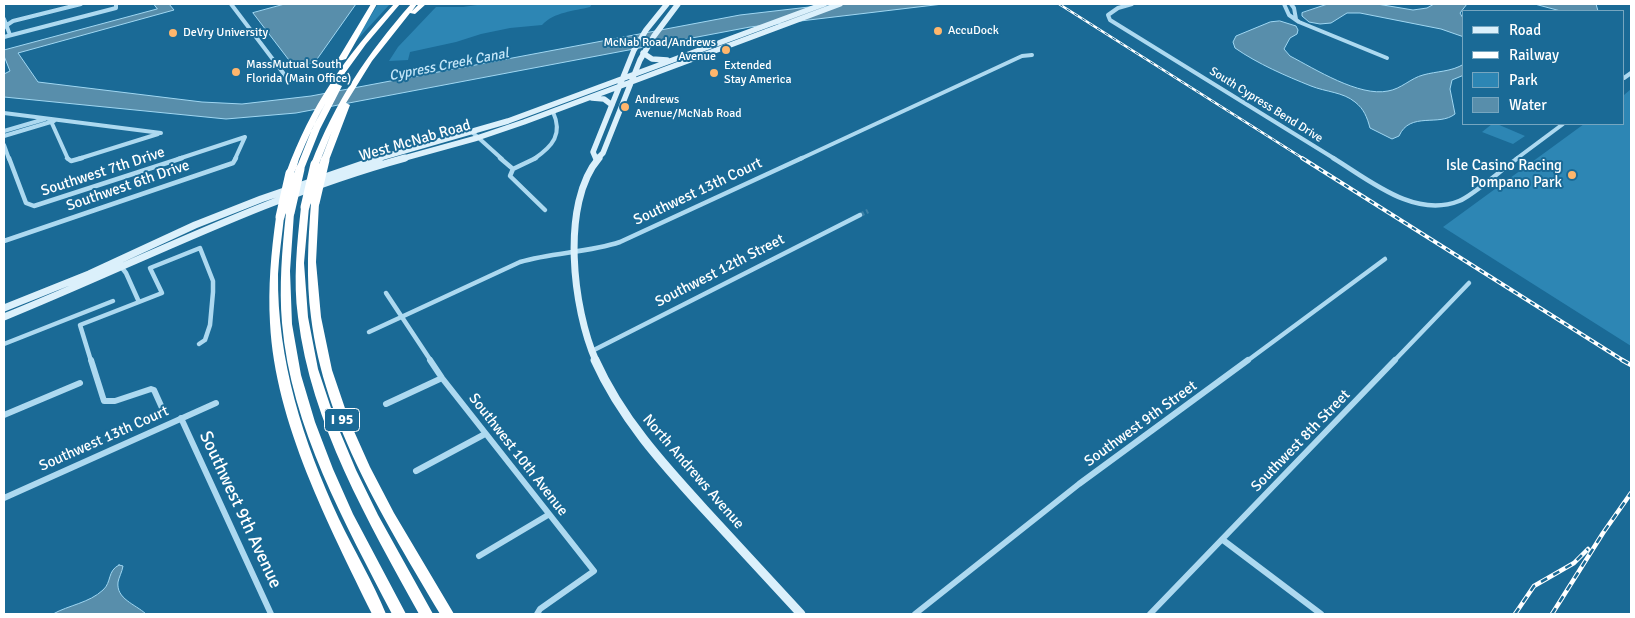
<!DOCTYPE html>
<html>
<head>
<meta charset="utf-8">
<style>
	body { margin:0 }
	#map { position:relative; width:1635px; height:618px; overflow:hidden; background:#1a6a96; font-family:Signika,sans-serif }
	canvas { display:block }
	.frame { position:absolute; inset:0; border:5px solid #fff; pointer-events:none }
	.legend { position:absolute; left:1462px; top:10px; width:162px; height:115px; box-sizing:border-box; background:#1a6a96; border:1px solid #76a6c0; margin:0; padding:6px 9px; list-style:none; font-size:15px; color:#fff }
	.legend li { display:flex; align-items:center; gap:10px; height:25px }
	.legend b { width:25px; border:1px solid #76a6c0 }
</style>
</head>
<body>
<div id="map">
<canvas width="1635" height="618"></canvas>
<div class="frame"></div>
<ul class="legend">
<li><b style="height:6px;background:#dbf0fb"></b>Road</li>
<li><b style="height:6px;background:#fff"></b>Railway</li>
<li><b style="height:14px;background:#2d86b4"></b>Park</li>
<li><b style="height:14px;background:#588eab"></b>Water</li>
</ul>
</div>
<script>
const context = document.querySelector('canvas').getContext('2d');
context.lineJoin = 'round';
function paint(path, color) { context.fillStyle = color; context.fill(path, 'evenodd'); }
function strokePath(path, color, width, dash) { context.strokeStyle = color; context.lineWidth = width; context.lineCap = dash ? 'butt' : 'round'; context.setLineDash(dash || []); context.stroke(path); }
function drawText(font, color, halo, rows, align = 'center') {
  context.font = font + ' Signika,sans-serif'; context.lineWidth = 4; context.setLineDash([]); context.textBaseline = 'middle'; context.strokeStyle = halo; context.fillStyle = color; for (const [text, x, y, turn = 0] of rows) {
    context.save(); context.translate(x, y); context.rotate((+turn || 0) * Math.PI / 180); context.textAlign = isNaN(turn) ? turn : align; if (halo) context.strokeText(text, 0, 0); context.fillText(text, 0, 0); context.restore();
  }
}
paint(new Path2D(`
	M378 4H390L355 42Z
	M484 4H592L590 7C574 11 554 12 542 25L510 28 481 34 456 42 410 52 408 60 389 61 398 47 436 7H463Z
	M1631 89V346L1443 227 1584 124H1624V95Z
	M1492 124H1497L1525 136 1513 144 1482 132Z`), '#2d86b4');
const water = new Path2D(`
	M154 4H169L174 10 18 53 38 82 202 102 242 104 311 96 740 15 835 4H943L750 27 296 113 226 119 4 97V74L10 71 4 56V50L157 9Z
	M285 4H356L315 62 295 68 253 13Z
	M1328 4H1377L1413 10 1427 8 1434 4H1467L1460 13 1464 20V37L1441 29 1360 13H1347L1331 23 1320 24 1309 22 1302 16V13Z
	M1535 4H1596L1598 11H1561Z
	M1280 21 1296 26 1298 30 1297 34 1290 38 1284 49 1290 56C1315 69 1359 97 1388 91 1401 89 1411 78 1423 75 1437 71 1451 72 1464 64V75L1452 80 1450 89 1455 114C1439 127 1410 111 1399 136L1392 139 1370 128C1367 117 1364 109 1355 102 1343 92 1326 92 1311 86 1286 76 1258 64 1235 48L1233 42 1236 36 1270 22Z
	M119 565 123 566C122 572 119 577 118 582 116 599 135 604 146 614H53C69 605 89 603 103 590 112 582 107 571 119 565Z`);
paint(water, '#588eab');
strokePath(water, '#a0d7f2', 1);
strokePath(new Path2D(`
	M860 215 868 211`), '#3c80a6', 4.5, [4.5, 2.5]);
strokePath(new Path2D(`
	M231 4 287 78
	M1132 4 1118 8 1108 15 1110 20 1335 159
	M1284 4 1289 15 1299 22 1387 58
	M1291 4 1294 8 1296 19
	M4 19 10 35
	M4 27 13 21 81 4
	M4 37 116 8V4
	M1624 78 1631 73
	M4 113 161 133
	M50 119 68 159
	M4 131 45 119
	M472 132 502 159
	M4 136 54 121
	M4 145 9 159
	M78 159 158 134
	M178 159 245 137
	M235 159 245 137
	M534 159C553 146 563 134 553 112
	M800 159 1022 56 1032 55
	M1516 159 1563 124`), '#add9f0', 4);
strokePath(new Path2D(`
	M9 158 26 203 34 206 182 158
	M67 158 71 161 82 158
	M500 158 513 169 510 176 545 210
	M1333 158C1368 179 1414 219 1459 201 1474 195 1503 168 1518 158
	M513 169 536 158
	M4 241 233 163 236 158
	M386 293 431 361
	M139 302 162 293 150 268 200 248 213 281V292L210 325 205 340 199 344
	M369 332 520 262C553 252 587 253 620 242L802 158
	M4 344 113 301
	M592 351 860 215
	M91 361 80 325 139 302 126 273 119 264
	M1247 361 1385 259
	M1394 361 1469 283`), '#add9f0', 4.5);
strokePath(new Path2D(`
	M91 360 104 401H115L151 389 154 390 163 410
	M430 360 442 378 594 571 540 609 537 614
	M386 404 442 378
	M4 415 80 383
	M181 418 271 614
	M416 471 485 434
	M4 498 216 403
	M1223 540 1321 614
	M479 556 548 515
	M915 614 1079 484 1248 360
	M1150 614 1395 360`), '#add9f0', 6);
strokePath(new Path2D(`
	M643 53 652 59 667 60
	M592 98 604 99 612 105
	M376 159 508 121 824 4
	M401 159 477 138 524 122 840 4
	M596 159 593 152 634 50 646 30 667 4
	M597 159 603 153 640 60 654 36 678 4`), '#dbf0fb', 5.5);
strokePath(new Path2D(`
	M4 308 89 274 195 225 261 199 380 158
	M4 317C137 263 266 196 405 158
	M596 361C573 310 560 203 599 158`), '#dbf0fb', 7);
strokePath(new Path2D(`
	M595 360C621 418 662 463 705 510 737 545 769 579 801 614`), '#dbf0fb', 9);
paint(new Path2D(`
	M371 4H377L346 59 339 61 338 59Z
	M394 4H400L366 44 337 84 342 86 320 129 304 169 300 172 296 169 312 129 326 102C316 120 307 139 299 159 297 165 296 173 290 176L287 175 286 173C311 105 345 57 394 4Z
	M411 4H417L412 11 419 4H426L415 14 410 13 372 61 346 103 350 105 329 160 325 162 321 160 332 131 319 164 318 166H312L311 164C335 102 367 54 411 4Z
	M315 200 319 203 316 262 321 317 332 370 349 420 370 467 394 513 454 614H440C386 522 324 425 311 317 306 279 308 241 311 203Z
	M305 204 309 207 304 263 308 317 318 369 335 420 356 470 378 515 433 614H419C368 521 311 424 298 317 293 280 297 244 301 207Z
	M290 210 294 213 290 271 292 324 301 375 315 422 333 469 353 514 406 614H392C345 523 291 428 282 323 279 286 282 250 286 213Z
	M280 214 284 217C282 236 279 255 278 274 277 360 303 441 339 519 354 550 373 582 386 614H372C329 525 275 423 270 323 268 287 271 253 276 217Z`), '#fff');
const railFar2 = new Path2D(`
	M1059 4 1304 159`);
const railFar1 = new Path2D(`
	M1302 158 1624 361`);
const rail = new Path2D(`
	M1622 360 1631 365
	M1515 614 1534 586 1574 563 1588 549
	M1552 614 1603 533 1631 493`);
strokePath(railFar2, '#fff', 2.5);
strokePath(railFar1, '#fff', 4);
strokePath(rail, '#fff', 4.5);
strokePath(railFar2, '#1a6a96', 1, [4.5]);
strokePath(railFar1, '#1a6a96', 2, [5]);
strokePath(rail, '#1a6a96', 2.5, [7]);
strokePath(new Path2D(`
	M315 203 325 160
	M305 207 315 164
	M290 213 300 169
	M280 217 290 173`), '#fff', 9);
for (const [x, y, r, color] of [
	[938,31,5,"#ffb66c"],
	[173,33,5,"#ffb66c"],
	[726,50,5,"#ffb66c"],
	[236,72,5,"#ffb66c"],
	[714,73,5,"#ffb66c"],
	[625,107,5,"#ffb66c"],
	[1572,175,5,"#ffb66c"]
]) { const dot = new Path2D(); dot.arc(x, y, r, 0, 2 * Math.PI); context.fillStyle = color; context.fill(dot); strokePath(dot, '#1a6a96', 2); }
drawText('12px', '#fff', '#1a6a96', [
	["AccuDock",948,31],
	["DeVry University",183,33],
	["McNab Road/Andrews",716,43,"right"],
	["Avenue",716,57,"right"],
	["MassMutual South",246,65],
	["Florida (Main Office)",246,79],
	["Extended",724,66],
	["Stay America",724,80],
	["Andrews",635,100],
	["Avenue/McNab Road",635,114]
], 'left');
drawText('12px', '#fff', '#1a6a96', [
	["South Cypress Bend Drive",1266,105,32]
]);
drawText('italic 14px', '#c4e6f8', '#1a6a96', [
	["Cypress Creek Canal",449,65,-11]
]);
for (const [x, y, w] of [
	[342,420,35]
]) { const box = new Path2D(); box.roundRect(x - w / 2, y - 11.5, w, 23, 4); context.fillStyle = '#1a6a96'; context.fill(box); strokePath(box, '#fff', 1); }
drawText('bold 14px', '#fff', null, [
	["I 95",342,420]
]);
drawText('15px', '#fff', '#1a6a96', [
	["West McNab Road",415,141,-16],
	["Southwest 7th Drive",103,172,-18],
	["Southwest 6th Drive",128,186,-19],
	["Southwest 13th Court",698,192,-25],
	["Southwest 12th Street",720,271,-27],
	["Southwest 9th Street",1141,424,-36],
	["Southwest 13th Court",104,439,-24],
	["Southwest 8th Street",1301,441,-46],
	["Southwest 10th Avenue",518,455,52],
	["North Andrews Avenue",693,472,49]
]);
drawText('15px', '#fff', '#1a6a96', [
	["Isle Casino Racing",1562,166],
	["Pompano Park",1562,183]
], 'right');
drawText('18px', '#fff', '#1a6a96', [
	["Southwest 9th Avenue",240,510,65]
]);
</script>
</body>
</html>
